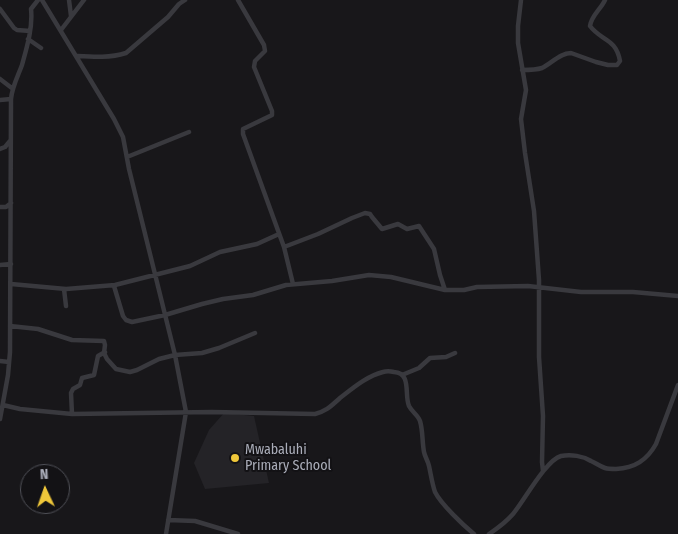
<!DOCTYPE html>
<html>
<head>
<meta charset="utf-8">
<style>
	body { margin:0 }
	#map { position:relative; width:678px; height:534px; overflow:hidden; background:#18171a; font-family:"Fira Sans Condensed",sans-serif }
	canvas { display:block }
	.north { position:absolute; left:20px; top:464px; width:50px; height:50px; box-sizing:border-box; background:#131215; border:1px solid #4f5057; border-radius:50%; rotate:357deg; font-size:14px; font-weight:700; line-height:20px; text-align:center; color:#aaadb9 }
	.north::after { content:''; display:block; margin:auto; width:18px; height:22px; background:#efc73a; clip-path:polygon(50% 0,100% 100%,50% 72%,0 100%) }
</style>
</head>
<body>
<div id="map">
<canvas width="678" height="534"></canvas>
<div class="north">N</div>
</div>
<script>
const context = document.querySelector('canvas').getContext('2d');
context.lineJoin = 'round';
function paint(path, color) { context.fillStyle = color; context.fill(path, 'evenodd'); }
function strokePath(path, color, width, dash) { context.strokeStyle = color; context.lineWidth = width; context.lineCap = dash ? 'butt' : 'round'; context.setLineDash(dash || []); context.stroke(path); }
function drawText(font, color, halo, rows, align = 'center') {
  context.font = font + ' "Fira Sans Condensed",sans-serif'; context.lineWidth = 4; context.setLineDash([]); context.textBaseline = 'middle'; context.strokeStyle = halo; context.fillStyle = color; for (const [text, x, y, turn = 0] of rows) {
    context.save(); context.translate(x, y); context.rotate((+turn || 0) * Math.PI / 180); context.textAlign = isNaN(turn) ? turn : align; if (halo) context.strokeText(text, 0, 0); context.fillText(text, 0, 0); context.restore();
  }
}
paint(new Path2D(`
	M224 413 254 416 269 483 205 489 194 463 209 430Z`), '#242327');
strokePath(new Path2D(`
	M42 0 114 119 123 137 129 169 175 355 186 412 166 534
	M69 0 71 16
	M238 0 264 45 265 51 255 61 254 67 272 111V115L270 116 243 129V134L284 247 293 284
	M521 0 518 26V43L526 90 521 119 525 153 534 211 539 280V357L543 416 542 462 543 471
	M0 9 14 28 17 30 30 31
	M61 30 84 0
	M28 39 41 48
	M77 56C94 57 110 58 126 53L168 17 179 4 185 0
	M522 70C529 70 536 70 542 68 552 63 560 53 571 53L596 62 608 65H617L620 61C616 38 601 41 590 26 591 16 601 9 605 0
	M0 79 13 89
	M0 100 11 99
	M0 149 5 147 10 141
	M127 157 189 132
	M0 207H6L11 203
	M284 247 318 234 352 218 365 213 370 214 372 217 382 229 398 224 407 229 419 226 434 249 440 275 445 290
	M0 265 11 264
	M11 284 66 289 115 285 190 266 220 252 257 244 279 234
	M114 286 123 316 126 320 132 322 165 315 202 304 223 299 253 295 286 285 332 281 369 275 391 277 445 290H464L477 287 528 286 581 292H633L678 296
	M64 289 66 306
	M10 326 38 329 72 340 104 341 105 345 104 353 107 359 116 369 130 372 137 370 159 359 175 355 202 353 219 348 255 333
	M0 361 9 362
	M402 375 419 368 430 358 446 357 455 353
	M3 405 20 409 72 414 212 412 315 414C327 411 331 406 340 398 353 388 367 376 383 372 386 371 390 371 394 372 412 373 404 395 409 406 412 412 418 415 420 421 423 431 422 441 424 452 425 457 428 461 429 466 431 475 432 483 435 492 441 504 463 525 474 534
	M72 414 71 393 73 389 80 385 82 378 94 375 98 356 105 352
	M0 419 8 375 10 352 11 99C12 87 18 76 22 65 27 47 33 27 31 9L38 0
	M168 520 195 521 238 534
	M489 534C498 528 506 522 513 514 524 501 546 460 561 456 571 454 583 456 591 461 596 463 599 466 605 468 608 469 612 469 616 469 635 468 647 460 656 444L678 385`), '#39393e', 4.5);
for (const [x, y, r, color] of [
	[235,458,5,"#efc73a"]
]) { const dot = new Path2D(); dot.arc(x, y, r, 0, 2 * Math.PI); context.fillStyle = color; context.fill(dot); strokePath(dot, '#131215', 2); }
drawText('14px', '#aaadb9', '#131215', [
	["Mwabaluhi",245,450],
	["Primary School",245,466]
], 'left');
</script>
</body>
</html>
